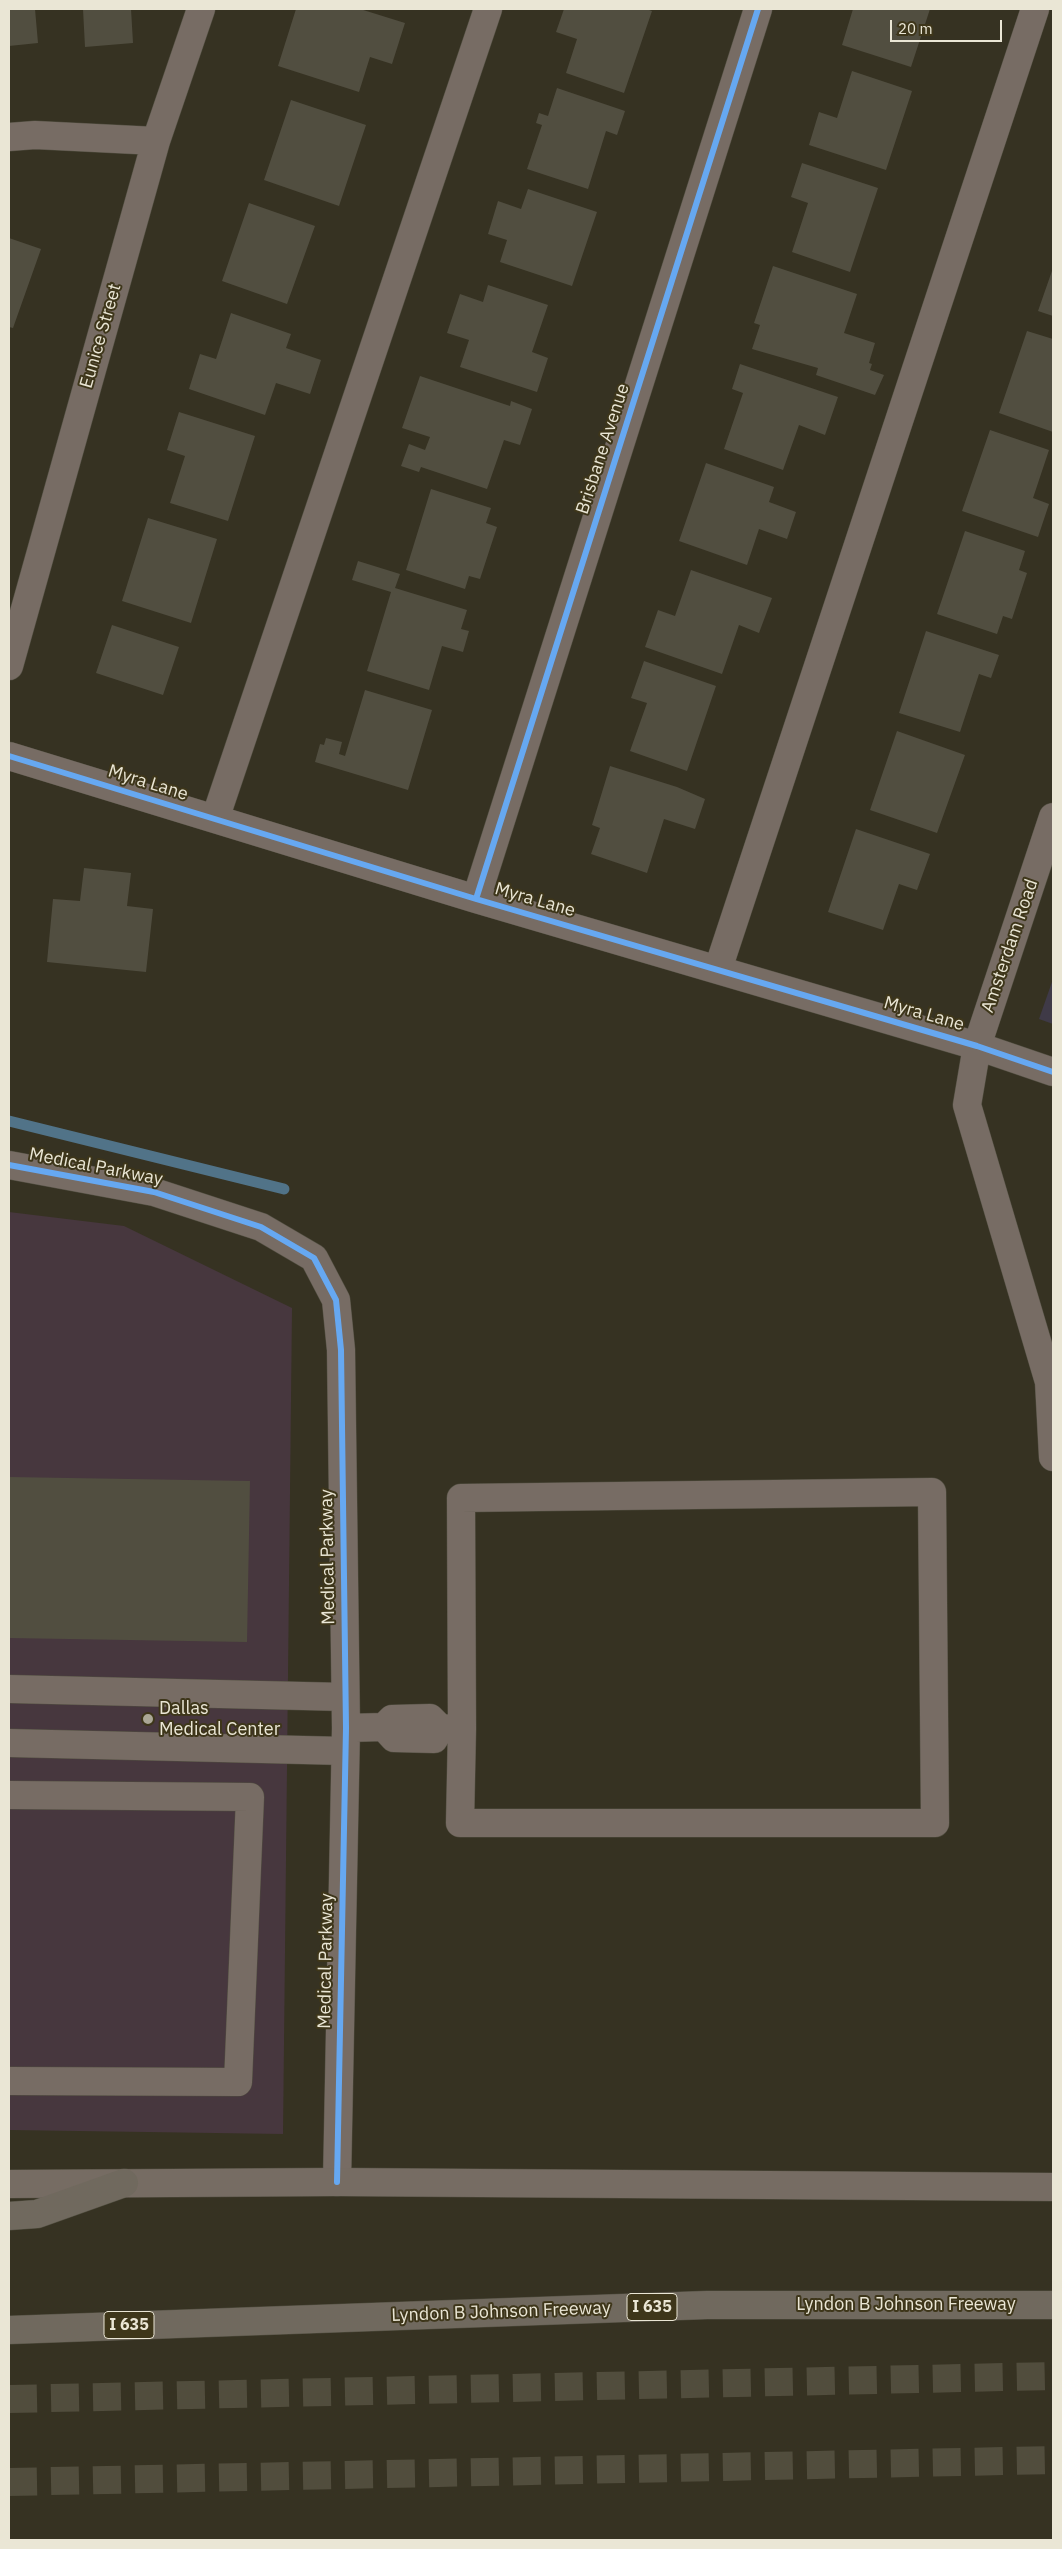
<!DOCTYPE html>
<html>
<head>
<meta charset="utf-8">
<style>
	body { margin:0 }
	#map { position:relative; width:1062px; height:2549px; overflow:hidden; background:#363222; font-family:"IBM Plex Sans",sans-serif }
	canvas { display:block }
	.frame { position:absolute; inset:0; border:10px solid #eae6d5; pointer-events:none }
	.scale { position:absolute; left:890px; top:20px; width:112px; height:22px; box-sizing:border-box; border:2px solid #eae6d5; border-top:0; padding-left:6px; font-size:15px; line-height:18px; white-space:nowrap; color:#eae6d5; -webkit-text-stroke:4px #3e361a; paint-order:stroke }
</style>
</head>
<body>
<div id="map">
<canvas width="1062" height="2549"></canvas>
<div class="frame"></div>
<div class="scale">20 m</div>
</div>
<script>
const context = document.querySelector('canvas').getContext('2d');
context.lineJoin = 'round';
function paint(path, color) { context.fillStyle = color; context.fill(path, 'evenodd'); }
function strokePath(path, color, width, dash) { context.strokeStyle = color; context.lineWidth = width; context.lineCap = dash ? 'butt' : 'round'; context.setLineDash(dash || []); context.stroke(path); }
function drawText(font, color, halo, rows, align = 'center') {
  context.font = font + ' "IBM Plex Sans",sans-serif'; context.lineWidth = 4; context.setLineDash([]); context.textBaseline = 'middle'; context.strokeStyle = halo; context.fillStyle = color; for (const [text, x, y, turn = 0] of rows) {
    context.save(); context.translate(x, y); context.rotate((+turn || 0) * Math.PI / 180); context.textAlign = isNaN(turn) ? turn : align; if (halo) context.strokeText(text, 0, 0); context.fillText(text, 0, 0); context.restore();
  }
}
paint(new Path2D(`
	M1053 979V1024L1039 1019Z`), '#3f3a47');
paint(new Path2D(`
	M9 1212 124 1226 292 1308 283 2134 9 2130Z`), '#47373e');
strokePath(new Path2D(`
	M9 1121 284 1189`), '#517388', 11);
paint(new Path2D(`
	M9 9H35L38 43 9 46Z
	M83 9H131L133 43 85 47Z
	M296 9H360L405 23 392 64 370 57 359 92 278 66Z
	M564 9H646L652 11 624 93 566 73 577 39 556 32Z
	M853 9H930L911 67 842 45Z
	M852 71 912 91 886 170 809 145 819 112 837 118Z
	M557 88 625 111 617 135 606 131 588 189 527 169 542 125 536 123 539 113 548 116Z
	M291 100 366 125 339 206 264 180Z
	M802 163 878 188 850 272 792 252 808 203 791 197Z
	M528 189 597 212 572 286 500 262 507 240 488 234 498 201 521 209Z
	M249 203 315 226 287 304 222 281Z
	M9 238 41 249 13 328 9 327Z
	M773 266 857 294 844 333 875 343 869 363 872 364 870 370 884 375 875 395 816 375 818 368 752 349 760 325 754 323Z
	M1053 268V316L1038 311Z
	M488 285 548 305 532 352 548 358 537 392 460 367 469 340 447 333 460 294 483 302Z
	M231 313 291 334 286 348 321 360 310 394 276 383 265 415 189 389 200 354 216 359Z
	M1027 331 1053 339V432L999 413Z
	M740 364 838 397 825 435 799 425 783 470 724 449 743 393 732 389Z
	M420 376 510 406 511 401 532 409 520 445 504 440 487 489 421 467 419 472 401 466 409 444 425 450 430 437 402 428Z
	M179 412 255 436 228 521 170 503 185 456 167 450Z
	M990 430 1049 450 1033 498 1049 504 1038 537 962 511Z
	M706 463 774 487 769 502 796 512 787 539 759 529 747 565 679 541Z
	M431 489 491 508 486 523 497 527 480 579 469 576 465 589 406 570Z
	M148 518 217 539 191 623 122 601Z
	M965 531 1025 551 1019 570 1027 573 1012 619 1003 616 997 634 937 614Z
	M358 561 400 574 395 588 467 610 461 629 469 631 463 652 442 646 429 690 367 671 391 592 352 580Z
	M691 570 772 598 759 633 739 625 722 674 645 647 658 610 675 616Z
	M112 625 179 647 163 695 96 673Z
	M926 631 999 655 991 678 979 674 960 732 899 713Z
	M644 661 716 686 687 771 630 751 647 703 631 698Z
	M365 690 432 710 408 790 315 762 320 744 324 745 326 738 342 742 339 754 345 756Z
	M897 731 965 755 937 833 870 810Z
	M610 766 677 787 705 799 695 829 664 819 647 873 591 854 600 828 592 825Z
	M856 829 930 854 917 890 899 884 883 930 828 912Z
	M84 868 131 873 127 906 153 909 146 972 47 962 53 899 80 901Z
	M9 1477 250 1481 247 1642 9 1638Z`), '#514e40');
strokePath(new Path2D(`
	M9 2399 1053 2376
	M9 2482 1053 2460`), '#514d3d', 28, [28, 14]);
const minor = new Path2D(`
	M9 137 35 135 156 141
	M9 666 156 141 201 9
	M9 756 476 899 977 1046 1053 1072
	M1053 817 977 1046 967 1105 1049 1382 1053 1457
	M215 819 488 9
	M476 899 758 9
	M718 969 1035 9
	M9 1165 154 1192 261 1227 314 1258 336 1300 341 1350 346 1728 337 2182
	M932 1492 935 1823H460L462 1729 461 1498Z
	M9 1689 345 1697
	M384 1727 394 1738 434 1739 440 1728
	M346 1728 384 1727 392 1719 430 1718 440 1728 462 1729
	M9 1743 345 1751
	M9 1795 250 1797 238 2082 9 2081`);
const major = new Path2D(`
	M9 2184 337 2182 1053 2187`);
const highway = new Path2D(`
	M9 2216 37 2214 124 2183
	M9 2330 707 2305H1053`);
strokePath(minor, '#514e40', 29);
strokePath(major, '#514e40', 29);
strokePath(highway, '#514e40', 29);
strokePath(minor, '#776c64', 28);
strokePath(major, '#766c63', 28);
strokePath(highway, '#70695e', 28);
strokePath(new Path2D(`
	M9 756 476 899 977 1046 1053 1072
	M476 899 758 9
	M9 1165 154 1192 261 1227 314 1258 336 1300 341 1350 346 1728 337 2182`), '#66a8f1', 6);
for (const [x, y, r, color] of [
	[148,1719,6,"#aba796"]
]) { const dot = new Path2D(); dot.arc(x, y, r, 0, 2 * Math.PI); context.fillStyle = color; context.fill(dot); strokePath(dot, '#3e361a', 2); }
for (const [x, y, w] of [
	[652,2307,50],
	[129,2325,50]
]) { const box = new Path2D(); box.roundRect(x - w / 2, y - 13.5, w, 27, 4); context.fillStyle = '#3e361a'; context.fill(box); strokePath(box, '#eae6d5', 1); }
drawText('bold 16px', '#eae6d5', null, [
	["I 635",652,2307],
	["I 635",129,2325]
]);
drawText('18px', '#eae6d5', '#3e361a', [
	["Eunice Street",101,336,-74],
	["Brisbane Avenue",603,449,-72],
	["Myra Lane",148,783,17],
	["Myra Lane",535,900,16],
	["Amsterdam Road",1010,946,-71],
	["Myra Lane",924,1014,16],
	["Medical Parkway",96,1167,11],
	["Medical Parkway",328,1557,-91],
	["Medical Parkway",326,1961,-89],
	["Lyndon B Johnson Freeway",906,2305],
	["Lyndon B Johnson Freeway",501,2312,-2]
]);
drawText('18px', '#eae6d5', '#3e361a', [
	["Dallas",159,1709],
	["Medical Center",159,1730]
], 'left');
</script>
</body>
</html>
